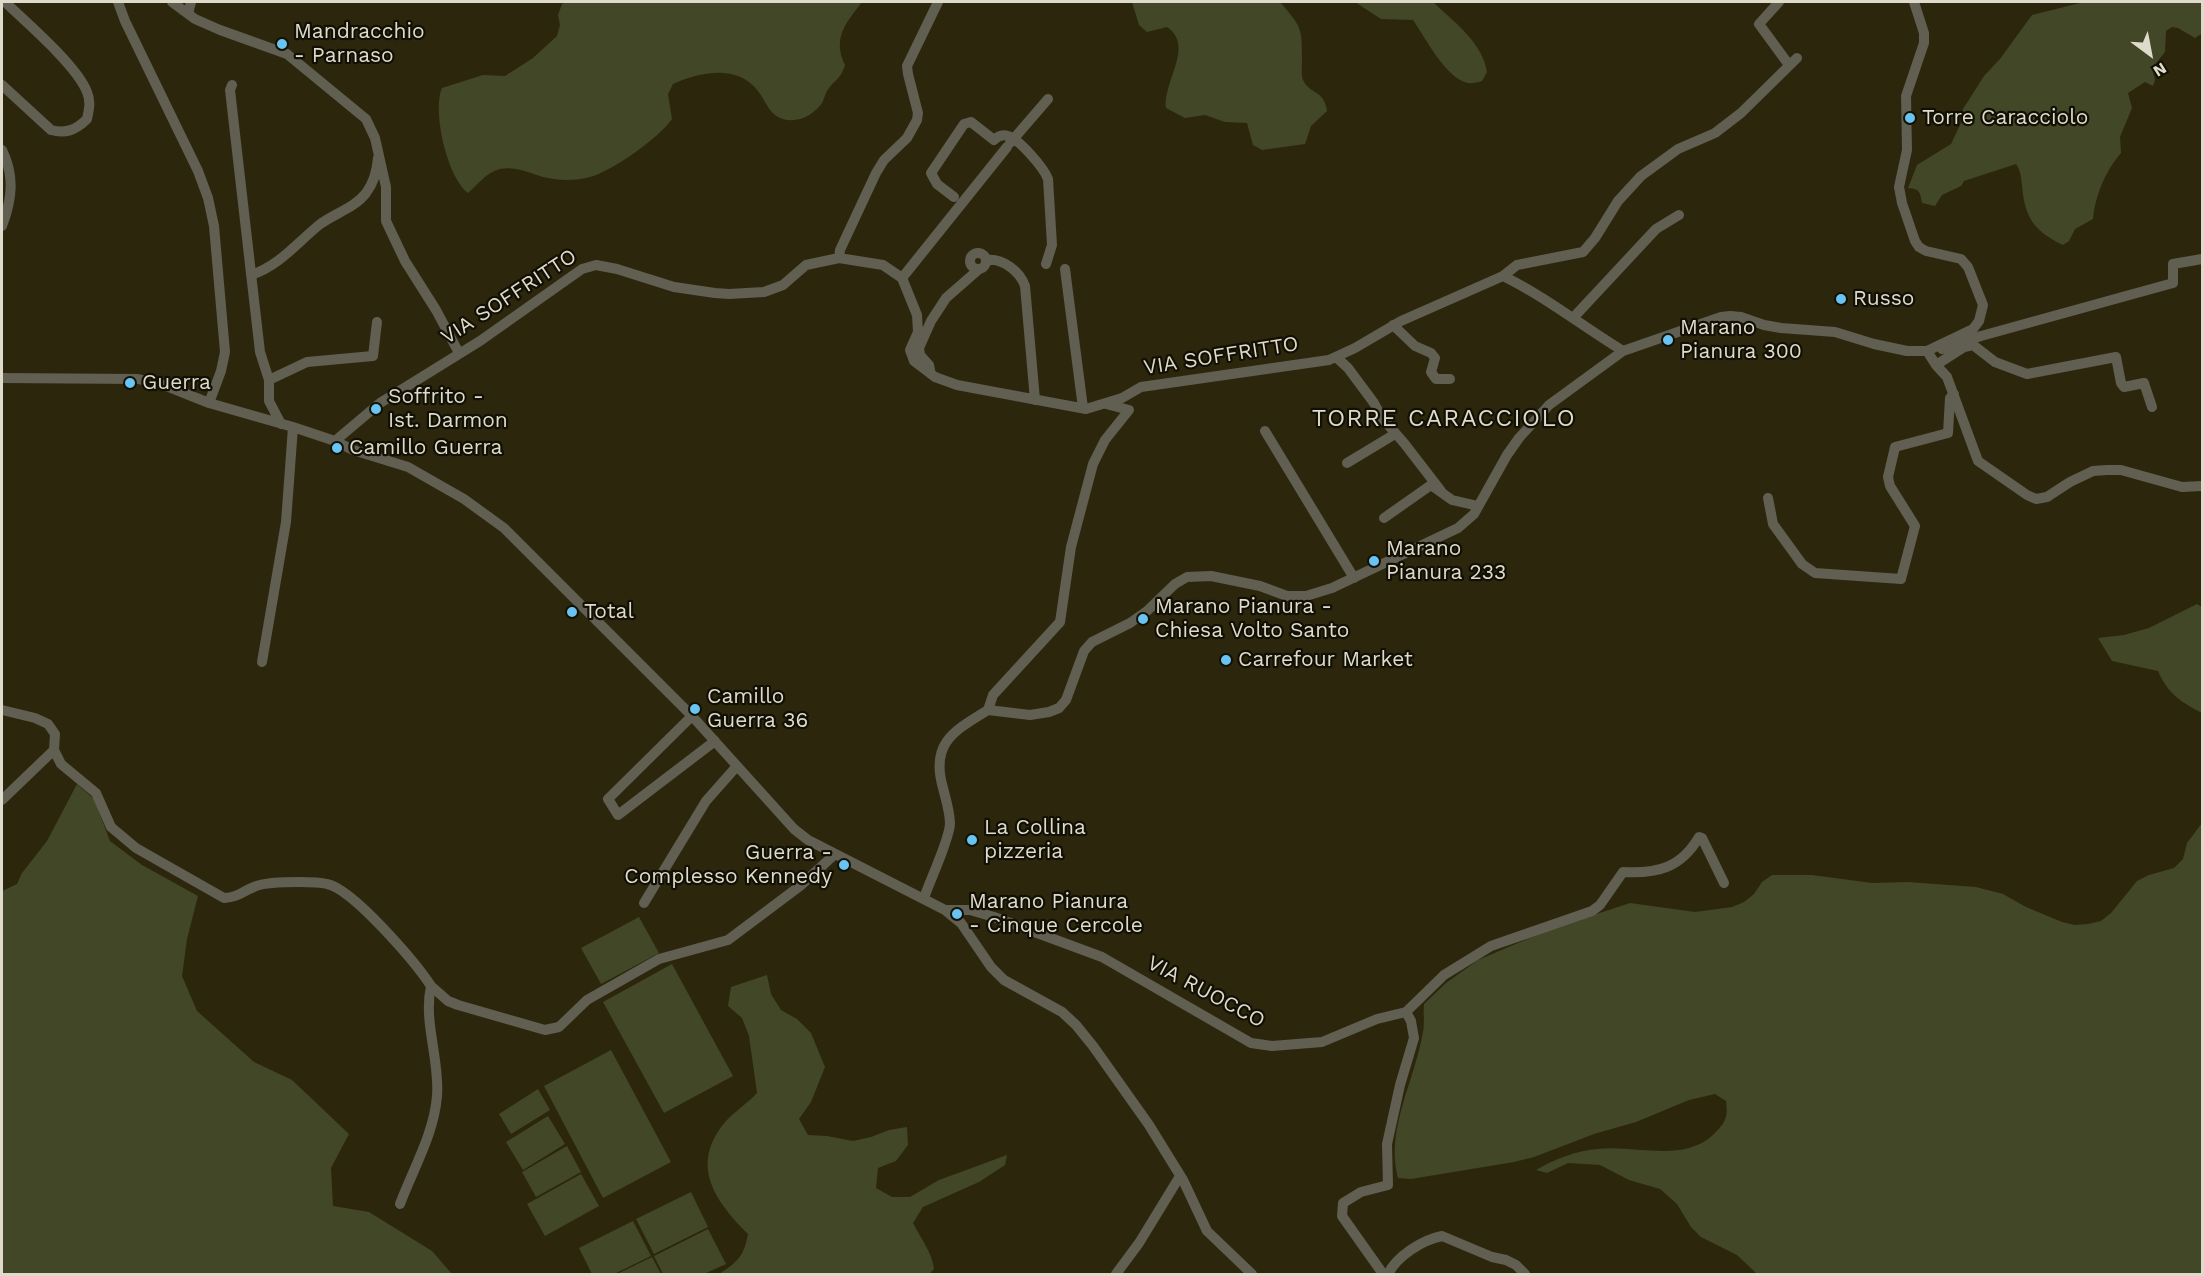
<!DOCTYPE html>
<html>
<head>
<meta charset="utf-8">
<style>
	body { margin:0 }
	#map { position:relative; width:2204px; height:1276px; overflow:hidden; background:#2c270c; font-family:"Work Sans",sans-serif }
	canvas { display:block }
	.frame { position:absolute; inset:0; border:3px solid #dedbcb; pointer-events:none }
	.north { position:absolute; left:2120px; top:24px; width:60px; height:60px; -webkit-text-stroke:4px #121005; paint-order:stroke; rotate:148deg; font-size:16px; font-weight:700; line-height:24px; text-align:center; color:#dedbcb }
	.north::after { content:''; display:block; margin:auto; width:21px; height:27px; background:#dedbcb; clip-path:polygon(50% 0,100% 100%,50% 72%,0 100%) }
</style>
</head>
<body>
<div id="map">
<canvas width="2204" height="1276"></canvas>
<div class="frame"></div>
<div class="north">N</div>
</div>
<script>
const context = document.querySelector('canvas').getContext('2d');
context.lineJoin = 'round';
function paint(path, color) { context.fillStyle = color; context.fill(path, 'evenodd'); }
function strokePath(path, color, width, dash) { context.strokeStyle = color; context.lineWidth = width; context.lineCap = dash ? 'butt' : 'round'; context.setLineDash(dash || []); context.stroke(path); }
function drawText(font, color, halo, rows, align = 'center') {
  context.font = font + ' "Work Sans",sans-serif'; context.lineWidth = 4.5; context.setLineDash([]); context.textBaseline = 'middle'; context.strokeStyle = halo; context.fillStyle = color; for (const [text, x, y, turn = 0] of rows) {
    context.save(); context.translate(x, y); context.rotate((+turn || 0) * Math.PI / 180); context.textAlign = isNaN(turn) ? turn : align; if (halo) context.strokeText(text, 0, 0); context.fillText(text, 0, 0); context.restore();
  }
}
paint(new Path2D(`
	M566 2H862C846 23 832 38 845 65 841 79 834 80 827 91 825 95 824 99 822 103 812 117 794 125 778 117 768 111 765 100 758 91 737 64 700 72 673 84L668 94 672 119C660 137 611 172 590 177 579 180 565 181 554 179 535 177 520 165 500 169 485 173 479 184 468 193 447 177 432 111 442 88L483 75 505 76 533 58 557 36 560 25 558 15 562 4Z
	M1132 2H1280C1302 28 1302 27 1302 61 1302 66 1301 74 1303 80 1310 95 1324 89 1327 111L1311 126 1305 144 1262 150 1253 145 1247 123 1225 122 1205 115 1185 118 1166 108C1163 81 1195 46 1167 27L1147 32 1139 25Z
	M1355 2H1433C1453 21 1483 43 1487 72L1482 81C1477 82 1473 84 1468 83 1446 79 1425 37 1413 20L1381 19Z
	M2084 2H2202L2201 34 2195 38 2178 28 2172 27 2166 31 2165 52 2152 68 2155 80 2153 86 2145 82 2128 93 2132 108 2120 137 2121 153C2106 170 2095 196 2093 219L2075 229 2069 241 2063 245C2034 231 2025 218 2022 186 2021 177 2021 171 2016 164L1964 181 1961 186 1942 195 1935 206 1922 203C1920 192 1920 189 1908 188L1917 165 1951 144 1961 123 1963 109 1984 76 2000 59 2032 15Z
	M2197 604 2202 607V713C2181 702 2168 694 2158 671L2112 661 2098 638 2124 635 2149 628Z
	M77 784 94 799 110 841 142 865 198 896 187 939 182 976 197 1011 254 1062 292 1080 349 1134 331 1168 333 1206 369 1212 432 1251 452 1274H2V891L17 884 22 873 47 841Z
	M2202 823V1274H1757L1737 1255 1701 1237 1691 1227 1677 1204 1660 1189 1629 1180 1600 1165 1568 1163 1547 1173 1536 1170C1555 1159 1576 1151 1597 1149 1635 1144 1683 1164 1714 1134 1726 1122 1728 1117 1726 1101L1715 1094 1689 1100 1636 1122 1594 1134 1534 1157 1514 1162 1411 1179 1398 1178C1385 1130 1415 1080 1423 1032 1425 1023 1423 1013 1424 1004L1446 983 1478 960 1551 929 1630 903 1695 912 1732 907 1744 902 1754 894 1762 882 1772 875H1812L1872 883 1908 882 1976 887 2003 894 2026 907 2062 922 2075 925 2088 924 2101 921 2111 913 2137 881 2149 875 2174 868 2183 859 2187 843Z
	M639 917 659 953 601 984 581 948Z
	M672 964 733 1076 664 1113 603 1002Z
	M767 975 771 994 781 1010 797 1019 811 1033 825 1067 811 1102 799 1119 808 1135 827 1136 853 1141 871 1137 889 1130 907 1127 908 1145 896 1161 878 1168 876 1188 892 1197H910L939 1180 1007 1155 1005 1165 979 1182 923 1207 913 1223C921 1239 932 1252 934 1269L929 1274H719C738 1262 744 1256 748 1234 714 1200 689 1164 726 1121 735 1111 748 1103 757 1093L749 1036 742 1018 728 1006 731 987Z
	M611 1050 671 1162 603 1198 544 1086Z
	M538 1089 550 1110 511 1134 499 1114Z
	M548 1116 565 1144 523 1170 506 1142Z
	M567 1146 581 1172 536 1197 522 1172Z
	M581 1174 599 1206 545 1236 527 1204Z
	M691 1192 708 1227 654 1254 636 1219Z
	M633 1221 651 1256 614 1274H592L579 1248Z
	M708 1229 726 1264 704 1274H663L654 1256Z
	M652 1257 661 1274H617Z`), '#414727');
strokePath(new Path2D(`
	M118 2 125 21 198 171 208 198 214 226 225 352 221 371 209 403
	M172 2 195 19 220 30 287 54 366 119 375 138 386 187V221L405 261 436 310 459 353
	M1779 2 1759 24 1789 65
	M188 14 191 2
	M2 85 51 130C66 134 76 130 87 119 89 110 91 101 87 92 77 66 28 24 6 3
	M232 85 230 90 260 352 269 380V401L281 424
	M1010 143 1048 99
	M2 150C15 176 12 200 2 226
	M954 197 937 184 931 173 964 124 971 122 994 140C998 136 1002 134 1008 136 1019 139 1044 168 1048 179L1052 245 1046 264
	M970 261a8 8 0 1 1 16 0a8 8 0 1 1-16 0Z
	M839 258 840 250 876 173 884 160 907 138 917 120 918 113 908 74 907 66 938 2
	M987 260C1002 258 1020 271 1025 286L1035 400
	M1065 269 1083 408
	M251 275C279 266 297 243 319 225 333 214 355 208 366 193 373 184 377 170 378 158
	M1503 276 1517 265 1583 252 1595 238 1618 201 1641 176 1678 149 1715 133 1741 113 1797 58
	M902 278 1007 147
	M1573 318 1656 229 1679 215
	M1393 325 1415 346 1431 353 1435 358 1431 372 1436 379H1450
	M1942 349 1981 336 2173 283V264L2202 259
	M1927 351 1936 365 1947 377 1978 461 2027 495 2036 499 2047 497 2070 482 2093 471 2107 470H2121L2182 487 2202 486
	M1336 357 1348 368 1374 403 1382 418 1404 443 1441 491
	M1936 365 1964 347 1973 345 1995 362 2027 374 2116 357 2121 383 2124 387 2144 383 2152 407
	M930 370 929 365 920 355 919 348 931 321 946 298 978 270
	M2 378 138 379 164 385 209 403 293 427 335 441 353 450 408 467 464 499 504 528 692 716 794 829 808 840 945 910 961 923 991 967 1004 980 1062 1012 1076 1025 1093 1046 1149 1125 1183 1180 1207 1231 1252 1274
	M269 380 307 362 373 356 377 322
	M1265 431 1354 578
	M335 441 380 403 480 341 582 269 596 265 617 269 674 287 715 293 729 294 764 292 783 285 806 265 839 258 883 265 902 278 917 315 918 332 910 350 914 361 935 377 957 385 1086 409 1122 398 1141 387 1329 360 1355 348 1401 321 1503 276C1546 297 1582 326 1623 351
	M1347 463 1395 434
	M1768 498 1773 524 1802 564 1815 573 1901 579 1915 526 1890 486 1888 477 1895 447 1948 433 1950 398 1954 394
	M1384 518 1431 485 1452 500 1478 506
	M262 662 286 522 293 427
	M2 710 35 718 48 724 55 734 54 750 61 764 96 793 111 827 136 848 224 898C239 897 241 892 254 887 259 884 266 884 272 883 284 882 315 881 327 884 353 889 416 963 431 986 423 1022 440 1060 437 1096 434 1134 413 1169 400 1204
	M988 710 993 695 1060 622 1071 547 1093 464 1105 440 1129 410 1106 404
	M692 716 608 799 618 815 715 741
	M2 800 54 750
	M924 898C930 880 949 841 950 824 950 812 946 800 943 788 930 743 954 731 988 710L1030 715 1049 712 1059 708 1066 700 1084 651 1092 642 1130 623 1147 611 1175 584 1187 577 1211 576 1260 586 1287 596H1306L1332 588 1458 528 1474 514 1507 455 1519 438 1549 405 1623 351 1721 317 1730 316 1741 317 1764 325 1781 328 1835 332 1874 344 1907 351H1927L1973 329 1979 321 1983 305 1968 267 1961 259 1926 251 1919 247 1915 241 1902 203 1899 187 1907 150 1906 96 1924 43V33L1914 2
	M644 903 706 801 737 766
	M945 910H970L994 917 1102 957 1251 1043 1272 1046 1322 1042 1377 1019 1406 1012 1444 975 1491 946 1592 911 1600 905 1623 872C1657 874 1681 868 1699 837L1702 838 1724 883
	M431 986 448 1001 458 1005 545 1030 559 1027 587 1000 659 959 728 940 800 886 834 855
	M1116 1274 1139 1243 1180 1176
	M1383 1274 1342 1216 1343 1203 1361 1192 1388 1185 1387 1144 1400 1085 1414 1038 1411 1021 1406 1012
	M1388 1274C1397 1256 1422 1240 1442 1236L1492 1257 1506 1260 1516 1265 1525 1274`), '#615e52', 10);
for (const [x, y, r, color] of [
	[282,44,6,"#69c4f1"],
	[1910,118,6,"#69c4f1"],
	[1841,299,6,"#69c4f1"],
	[1668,340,6,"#69c4f1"],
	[130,383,6,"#69c4f1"],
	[376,409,6,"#69c4f1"],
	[337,448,6,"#69c4f1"],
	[1374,561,6,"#69c4f1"],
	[572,612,6,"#69c4f1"],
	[1143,619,6,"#69c4f1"],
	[1226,660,6,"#69c4f1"],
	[695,709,6,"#69c4f1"],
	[972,840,6,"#69c4f1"],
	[844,865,6,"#69c4f1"],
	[957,914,6,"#69c4f1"]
]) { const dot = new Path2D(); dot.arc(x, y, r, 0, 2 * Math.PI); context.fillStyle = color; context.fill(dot); strokePath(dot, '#121005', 2); }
drawText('21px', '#dedbcb', '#121005', [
	["Mandracchio",294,32],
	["- Parnaso",294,56],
	["Torre Caracciolo",1922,118],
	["Russo",1853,299],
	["Marano",1680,328],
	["Pianura 300",1680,352],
	["Guerra",142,383],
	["Soffrito -",388,397],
	["Ist. Darmon",388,421],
	["Camillo Guerra",349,448],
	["Marano",1386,549],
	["Pianura 233",1386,573],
	["Marano Pianura -",1155,607],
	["Chiesa Volto Santo",1155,631],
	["Total",584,612],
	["Carrefour Market",1238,660],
	["Camillo",707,697],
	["Guerra 36",707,721],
	["La Collina",984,828],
	["pizzeria",984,852],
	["Guerra -",832,853,"right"],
	["Complesso Kennedy",832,877,"right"],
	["Marano Pianura",969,902],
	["- Cinque Cercole",969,926]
], 'left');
drawText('21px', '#dedbcb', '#121005', [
	["VIA SOFFRITTO",509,297,-33],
	["VIA SOFFRITTO",1221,356,-9],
	["VIA RUOCCO",1206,992,28]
]);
context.letterSpacing = '1.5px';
drawText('24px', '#dedbcb', '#121005', [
	["TORRE CARACCIOLO",1444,419]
]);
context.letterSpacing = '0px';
</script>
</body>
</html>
